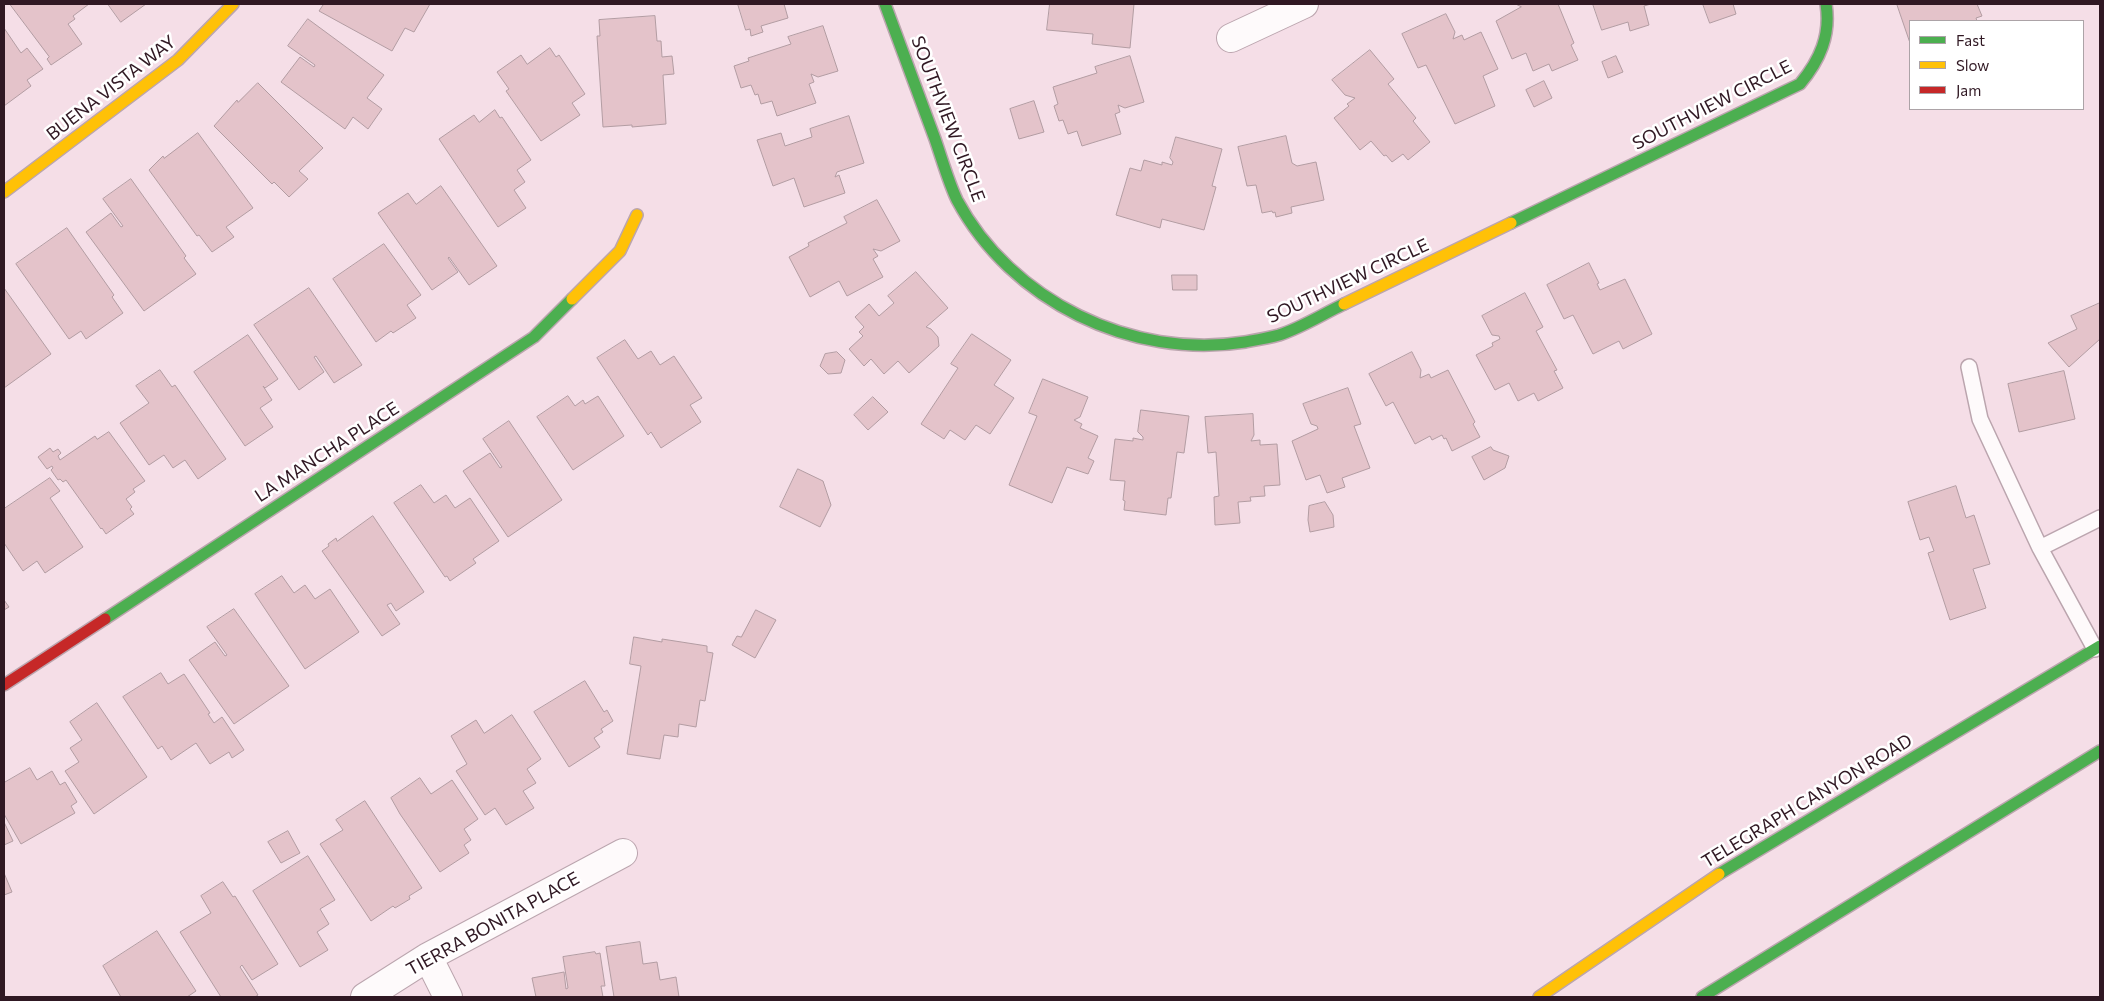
<!DOCTYPE html>
<html>
<head>
<meta charset="utf-8">
<style>
	body { margin:0 }
	#map { position:relative; width:2104px; height:1001px; overflow:hidden; background:#f5dee7; font-family:Commissioner,sans-serif }
	canvas { display:block }
	.frame { position:absolute; inset:0; border:5px solid #301823; pointer-events:none }
	.legend { position:absolute; left:1909px; top:20px; width:175px; height:90px; box-sizing:border-box; background:#fff; border:1px solid #aca3a7; margin:0; padding:6px 9px; list-style:none; font-size:15px; color:#301823 }
	.legend li { display:flex; align-items:center; gap:10px; height:25px }
	.legend b { width:25px; border:1px solid #aca3a7 }
</style>
</head>
<body>
<div id="map">
<canvas width="2104" height="1001"></canvas>
<div class="frame"></div>
<ul class="legend">
<li><b style="height:6px;background:#4caf50"></b>Fast</li>
<li><b style="height:6px;background:#ffc107"></b>Slow</li>
<li><b style="height:6px;background:#c62828"></b>Jam</li>
</ul>
</div>
<script>
const context = document.querySelector('canvas').getContext('2d');
context.lineJoin = 'round';
function paint(path, color) { context.fillStyle = color; context.fill(path, 'evenodd'); }
function strokePath(path, color, width, dash) { context.strokeStyle = color; context.lineWidth = width; context.lineCap = dash ? 'butt' : 'round'; context.setLineDash(dash || []); context.stroke(path); }
function drawText(font, color, halo, rows, align = 'center') {
  context.font = font + ' Commissioner,sans-serif'; context.lineWidth = 5; context.setLineDash([]); context.textBaseline = 'middle'; context.strokeStyle = halo; context.fillStyle = color; for (const [text, x, y, turn = 0] of rows) {
    context.save(); context.translate(x, y); context.rotate((+turn || 0) * Math.PI / 180); context.textAlign = isNaN(turn) ? turn : align; if (halo) context.strokeText(text, 0, 0); context.fillText(text, 0, 0); context.restore();
  }
}
const building = new Path2D(`
	M10 4H89L73 16 75 19 68 24 82 44 51 65 47 59 49 57Z
	M108 4H146L121 22Z
	M321 4H430L414 32 405 28 392 51 319 11 323 5Z
	M738 4H784L788 18 761 26 763 32 751 36 750 29 746 30Z
	M1050 4H1134L1130 48 1092 44 1093 34 1047 30Z
	M1516 4H1558L1574 43 1571 45 1578 60 1552 71 1549 64 1533 71 1526 53 1512 59 1496 21 1521 7Z
	M1593 4H1651L1644 6 1649 25 1630 31 1628 22 1602 30Z
	M1703 4H1733L1736 14 1710 23Z
	M1901 4H1977L1982 16 1976 18 1977 21H1910V43L1897 5Z
	M1446 14 1455 32 1453 39 1462 35 1464 40 1481 32 1498 69 1483 76 1495 106 1455 124 1426 65 1418 68 1402 34Z
	M655 16 657 41H661L662 57 672 56 674 74 663 75 666 124 632 127V125L603 127 597 36H600L599 20Z
	M308 19 384 75 367 98 382 109 368 129 353 117 345 129 281 82 300 57 314 67 315 65 288 46Z
	M823 26 838 71 818 77 811 74 814 82 809 84 816 103 777 116 772 101 761 104 758 94 755 95 751 85 741 88 734 66 749 61 748 58 791 44 788 37Z
	M4 28 21 53 27 48 43 69 27 80 31 86 4 106Z
	M550 48 556 57 559 55 585 94 572 103 580 115 541 141 506 91 509 89 497 72 521 55 527 64Z
	M1370 50 1394 79 1388 84 1416 118 1413 121 1430 142 1408 160 1403 154 1392 162 1386 155 1384 156 1371 141 1360 150 1334 118 1349 106 1347 104 1355 98 1345 95 1332 80Z
	M1130 56 1144 102 1125 108 1118 105 1120 112 1115 114 1121 134 1082 146 1077 131 1068 134 1063 120 1059 121 1054 106 1058 104 1053 87 1097 73 1095 67Z
	M1616 56 1623 72 1608 78 1602 62Z
	M1544 81 1552 98 1534 107 1526 90Z
	M258 83 323 148 299 171 308 179 289 197 274 182 272 184 214 126 237 100 238 102Z
	M1034 101 1044 132 1019 139 1010 109Z
	M495 110 500 118 502 117 531 160 517 170 525 182 514 190 526 208 498 227 439 139 474 115 479 122Z
	M849 116 864 163 837 172 835 177 839 175 845 193 804 207 794 178 773 186 757 140 781 133 785 146 812 137 810 129Z
	M198 133 253 208 226 227 234 237 212 252 199 235 197 236 149 170 163 156 164 158Z
	M1286 136 1292 163 1297 166 1316 162 1324 200 1291 207 1292 213 1276 217 1275 212 1273 213 1272 211 1262 213 1256 185 1247 186 1238 147Z
	M1176 137 1222 149 1212 186 1216 187 1204 230 1162 219 1160 228 1116 215 1130 168 1141 171 1144 160 1162 165V162L1172 165 1173 162 1170 158Z
	M131 179 186 256 184 258 196 274 144 311 86 232 111 213 121 227 123 226 103 199Z
	M441 186 497 266 469 285 449 257 448 258 458 272 432 290 378 213 408 193 416 204Z
	M877 200 900 241 881 251 873 249 878 256 873 259 883 277 847 296 839 281 810 297 789 257 809 246 808 243 847 223 844 217Z
	M67 228 114 295 112 297 123 313 86 339 81 331 69 339 16 264Z
	M384 244 421 295 407 305 416 318 393 333 391 331 376 342 333 279Z
	M1589 263 1599 283 1597 284 1600 290 1625 279 1652 334 1623 349 1619 341 1593 354 1573 315 1564 319 1547 285Z
	M916 272 948 308 926 327 931 329 938 337 939 346 909 373 898 361 884 374 871 359 864 366 849 349 863 336 859 332 864 327 855 317 869 304 879 316 894 303 888 296Z
	M1172 275H1197V290H1173Z
	M4 288 51 354 4 388Z
	M309 288 362 365 334 383 316 356 314 357 324 372 299 390 254 325Z
	M1525 293 1543 327 1536 331 1557 370 1554 371 1563 388 1538 401 1534 393 1518 401 1509 383 1495 390 1476 355 1493 346 1492 343 1500 339 1499 336 1492 335 1482 316Z
	M2100 303V339L2069 367 2048 343 2077 329 2071 316Z
	M972 334 1011 360 994 385 1014 398 990 434 976 425 965 440 950 430 944 439 921 424 958 368 951 364Z
	M248 335 278 379 265 388 263 386 272 400 260 408 273 427 245 446 194 372Z
	M625 340 638 359 651 351 660 365 674 356 702 398 690 405 701 422 661 448 651 432 648 435 597 358Z
	M837 352 845 360 841 373 828 374 820 366 825 354Z
	M1412 352 1421 370 1420 378 1429 374 1431 378 1448 370 1475 422 1473 424 1480 437 1452 451 1446 438 1444 439 1442 435 1432 440 1430 436 1415 444 1393 402 1386 406 1369 374Z
	M160 370 172 387 175 385 226 459 198 479 185 460 173 468 164 455 149 465 120 423 149 403 136 386Z
	M2064 371 2075 419 2019 432 2008 384Z
	M1043 379 1088 397 1080 417 1074 420 1082 424 1080 428 1098 436 1088 458 1094 461 1088 474 1067 467 1052 503 1009 485 1037 416 1029 413Z
	M1348 388 1361 424 1354 426 1370 468 1342 478 1345 487 1327 493 1320 475 1306 480 1292 441 1318 429 1317 426 1311 424 1303 404Z
	M568 396 575 406 583 400 585 404 598 396 624 436 573 470 537 417Z
	M873 397 888 412 868 430 854 415Z
	M1141 410 1189 416 1184 453 1177 452 1171 498H1168L1166 515 1124 510 1125 501 1123 500 1125 481 1110 480 1115 439 1133 441V438L1143 440V437L1138 432Z
	M1253 414 1254 435 1251 441 1260 440V445L1277 444 1280 485 1264 486 1265 496 1250 497 1251 501 1238 502 1240 523 1215 525 1214 497 1219 496 1216 452 1208 453 1205 417Z
	M509 421 562 500 508 537 463 471 490 453 500 468 502 467 483 439Z
	M109 432 145 481 133 489 135 492 126 499 132 507 130 509 134 514 106 534 102 528 101 529 66 480 63 482 60 479 58 480 51 470 53 468 52 466 47 469 38 457 50 448 53 452 58 449 61 453 58 456 60 460 95 436 97 439Z
	M1491 447 1493 450 1509 456 1505 468 1484 480 1472 457Z
	M798 469 823 481 831 505 820 527 780 507Z
	M50 478 60 491 50 498 83 547 45 573 37 561 23 571 4 543V509Z
	M421 485 434 503 446 495 455 508 470 498 499 541 473 559 476 563 450 581 447 576 445 577 394 503Z
	M1956 486 1966 518 1974 515 1990 564 1973 569 1986 608 1950 620 1928 553 1934 551 1929 537 1920 540 1908 502Z
	M1325 502 1333 515 1334 527 1310 532 1308 520 1309 506Z
	M373 516 424 592 396 611 391 603 387 605 400 624 382 636 322 551 329 546 328 544 336 538 337 541Z
	M282 576 294 593 305 585 315 599 330 589 359 632 305 669 255 594Z
	M4 600 9 607 4 610Z
	M234 609 289 686 234 724 189 660 215 642 225 656 227 655 207 627Z
	M756 610 776 620 755 658 732 645 737 636 741 637Z
	M634 637 662 642V639L707 646V652L713 653 705 701 700 700 696 727 679 724 678 737 664 735 660 759 627 754 641 666 630 664Z
	M161 673 168 684 184 674 210 713 208 714 214 723 222 717 244 750 232 758 229 752 210 764 196 743 171 760 162 746 158 749 123 697Z
	M585 681 604 712 607 710 613 721 601 729 603 732 594 738 600 747 569 767 534 712Z
	M97 703 147 777 94 814 65 771 79 762 70 748 82 740 70 722Z
	M512 715 541 759 527 769 536 783 523 791 534 808 506 825 495 808 485 815 456 771 467 764 451 736 476 720 484 733Z
	M30 768 37 780 52 771 60 785 65 782 77 802 71 806 75 813 21 844 4 814V783Z
	M420 778 431 794 452 780 478 819 464 829 471 840 464 845 469 853 440 872 400 814 391 798Z
	M365 801 422 888 409 896 410 899 395 908 393 906 371 921 320 844 343 830 336 820Z
	M4 822 13 841 4 845Z
	M288 831 300 853 281 863 268 842Z
	M308 856 335 900 320 909 329 924 317 932 328 950 300 967 253 891Z
	M4 873 12 892 4 895Z
	M223 882 233 897 235 896 278 964 252 980 242 965 240 967 258 995 255 997H221L180 932 211 913 201 896Z
	M157 931 196 991 187 997H121L103 966Z
	M640 942 643 964 657 962 660 980 676 977 679 997H614L606 947Z
	M595 952 596 954 600 953 605 986H601L603 997H536L532 978 564 972 566 989 568 988 563 957Z`);
paint(building, '#e4c3ca');
strokePath(building, '#b29ca2', 1);
const lane = new Path2D(`
	M1969 367 1980 419 2040 548 2095 649
	M2040 548 2100 518`);
const street = new Path2D(`
	M1231 38 1304 4
	M428 957 448 997
	M365 997 428 957 623 853`);
const fast = new Path2D(`
	M885 4C902 49 918 94 935 139 942 159 948 181 957 200 1011 301 1132 360 1245 342 1256 340 1268 338 1279 335 1301 328 1323 314 1344 304
	M1511 223 1800 84C1820 60 1831 35 1826 4
	M105 619 534 337 572 299
	M1719 874 2100 646
	M1702 997 2100 751`);
const slow = new Path2D(`
	M4 192 178 60 233 4
	M572 299 620 251 637 215
	M1344 304 1511 223
	M1539 997 1719 874`);
const jam = new Path2D(`
	M4 685 105 619`);
strokePath(lane, '#bba5ae', 18);
strokePath(street, '#bba5ae', 30);
strokePath(fast, '#bba5ae', 14);
strokePath(slow, '#bba5ae', 14);
strokePath(jam, '#bba5ae', 14);
strokePath(lane, '#fefafb', 15);
strokePath(street, '#fefafb', 28);
strokePath(fast, '#4caf50', 11);
strokePath(slow, '#ffc107', 11);
strokePath(jam, '#c62828', 11);
drawText('18px', '#301823', '#fff', [
	["BUENA VISTA WAY",111,88,-38],
	["SOUTHVIEW CIRCLE",1712,105,-27],
	["SOUTHVIEW CIRCLE",948,119,69],
	["SOUTHVIEW CIRCLE",1348,281,-25],
	["LA MANCHA PLACE",327,452,-33],
	["TELEGRAPH CANYON ROAD",1807,801,-31],
	["TIERRA BONITA PLACE",493,924,-29]
]);
</script>
</body>
</html>
